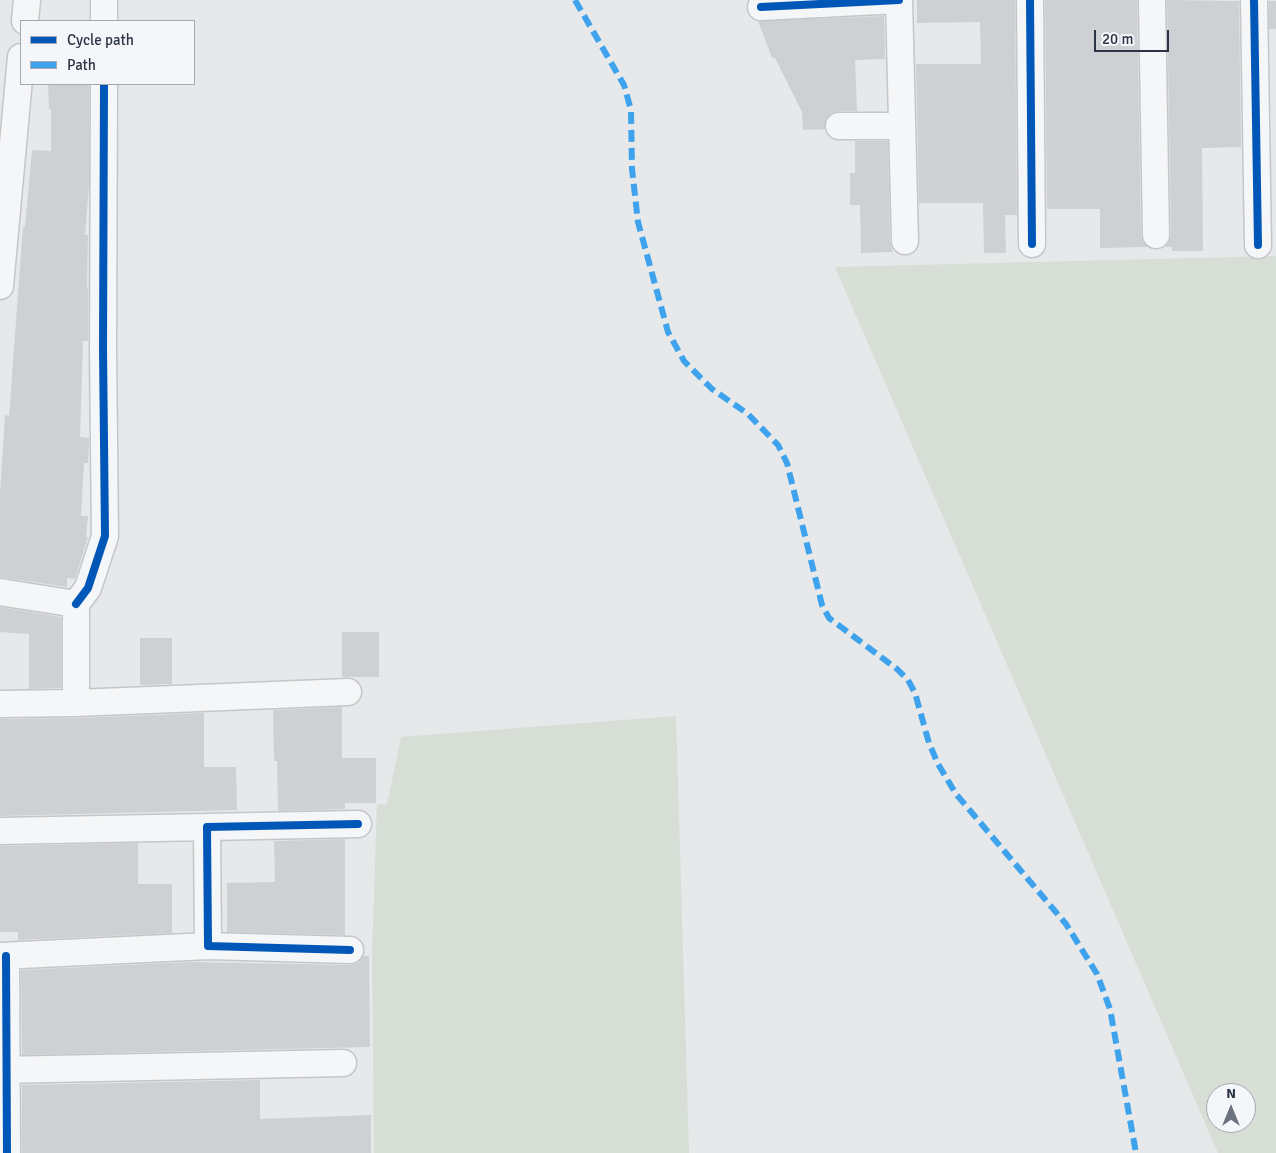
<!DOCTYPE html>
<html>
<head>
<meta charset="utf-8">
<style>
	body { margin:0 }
	#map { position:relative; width:1276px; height:1153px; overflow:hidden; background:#e6e8ea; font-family:Signika,sans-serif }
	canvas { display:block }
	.legend { position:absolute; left:20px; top:20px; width:175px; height:65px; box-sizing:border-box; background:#f4f6f9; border:1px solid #a4a8b1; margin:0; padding:6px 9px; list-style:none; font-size:15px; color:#2b3445 }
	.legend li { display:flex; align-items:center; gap:10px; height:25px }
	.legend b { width:25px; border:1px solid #a4a8b1 }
	.north { position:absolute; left:1206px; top:1083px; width:50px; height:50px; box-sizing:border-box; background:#f4f6f9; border:1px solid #a4a8b1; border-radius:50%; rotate:0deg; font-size:14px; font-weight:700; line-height:20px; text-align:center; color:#2b3445 }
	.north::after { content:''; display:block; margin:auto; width:18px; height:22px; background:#6c737f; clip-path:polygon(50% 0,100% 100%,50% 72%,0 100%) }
	.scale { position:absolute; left:1094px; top:30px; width:75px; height:22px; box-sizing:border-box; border:2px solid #2b3445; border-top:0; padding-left:6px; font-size:15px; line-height:18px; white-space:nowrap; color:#2b3445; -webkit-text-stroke:4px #f4f6f9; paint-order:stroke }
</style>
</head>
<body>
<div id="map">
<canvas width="1276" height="1153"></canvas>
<ul class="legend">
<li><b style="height:6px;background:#0057b8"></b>Cycle path</li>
<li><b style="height:6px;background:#3ea3ec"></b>Path</li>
</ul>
<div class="north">N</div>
<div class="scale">20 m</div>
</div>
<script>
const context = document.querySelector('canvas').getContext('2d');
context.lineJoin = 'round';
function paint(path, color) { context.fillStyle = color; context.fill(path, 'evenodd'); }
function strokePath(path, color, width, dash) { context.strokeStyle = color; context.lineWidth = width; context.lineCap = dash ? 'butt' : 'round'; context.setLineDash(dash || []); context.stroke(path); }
paint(new Path2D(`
	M1276 256V1153H1218L835 267ZM1216 1093H1246V1123H1216Z
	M676 716 689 1153H374L372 957 377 804 387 805 401 737Z`), '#d6ded6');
paint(new Path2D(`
	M917 0H1015L1017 215H1005L1006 253H984L983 203H919L916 64H981L980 22 917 23Z
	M1045 0H1137L1141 235 1143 242 1148 247 1100 248V209H1047Z
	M1167 0 1239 1 1241 147 1202 148 1203 251H1172V247H1165L1169 242 1171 235Z
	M1269 1H1276V29H1269Z
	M884 16 885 59 855 60 857 111H839L832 113 826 119 825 129 803 130 802 112 775 58H772L758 21Z
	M48 84H89V186L85 235H88L87 287H88V341H83L80 437 89 438 88 463H84L81 516H88L86 537H88L75 579 67 578V587L0 577V492L3 448 5 415 9 416 23 227H25L32 150 51 151V109H49Z
	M855 141H888L890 241 893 252 861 253 860 205H850V173H855Z
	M0 607 61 617V688L29 689V634L0 632Z
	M342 632H379V677H342Z
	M140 638H172V684L140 685Z
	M342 707V758H376V803H345V809L278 811 277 761H274L273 710Z
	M204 713V767H236L237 810 0 816V719L76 718Z
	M345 839V935L227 932V883L275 882 274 841Z
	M138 843V884H172V933L18 940V932H0V846Z
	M363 956H369L370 1047 22 1055 21 970 190 962 350 965 358 963Z
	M260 1080V1119L371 1115V1153H22V1085Z`), '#ced0d3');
const minor = new Path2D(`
	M899 0 905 241
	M1030 0 1032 244
	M1152 0 1156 235
	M1254 0 1258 245
	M761 7 899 0
	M25 21 27 0
	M104 21V0
	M839 126H902
	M0 286 21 57
	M0 592 76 604V703
	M76 604 88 588 105 536 103 349 104 84
	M0 704 76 703 348 692
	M0 831 207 827
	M350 950 208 946 207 827 358 824
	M0 956 208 946
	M6 956 7 1153
	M0 1070 343 1063`);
strokePath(minor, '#c4c6c8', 29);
strokePath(minor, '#f5f6f7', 26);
strokePath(new Path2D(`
	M575 0 624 85 631 110 632 169 638 222 668 332 684 361 712 389 748 414 778 445 787 463 822 605 829 618 897 669 908 680 915 693 929 743 938 764 956 794 1066 924 1097 974 1110 1009 1136 1153`), '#3ea3ec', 6, [12, 6]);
strokePath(new Path2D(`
	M1030 0 1032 244
	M1254 0 1258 245
	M761 7 899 0
	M76 604 88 588 105 536 103 349 104 84
	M350 950 208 946 207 827 358 824
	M6 956 7 1153`), '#0057b8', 8);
</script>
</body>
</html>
